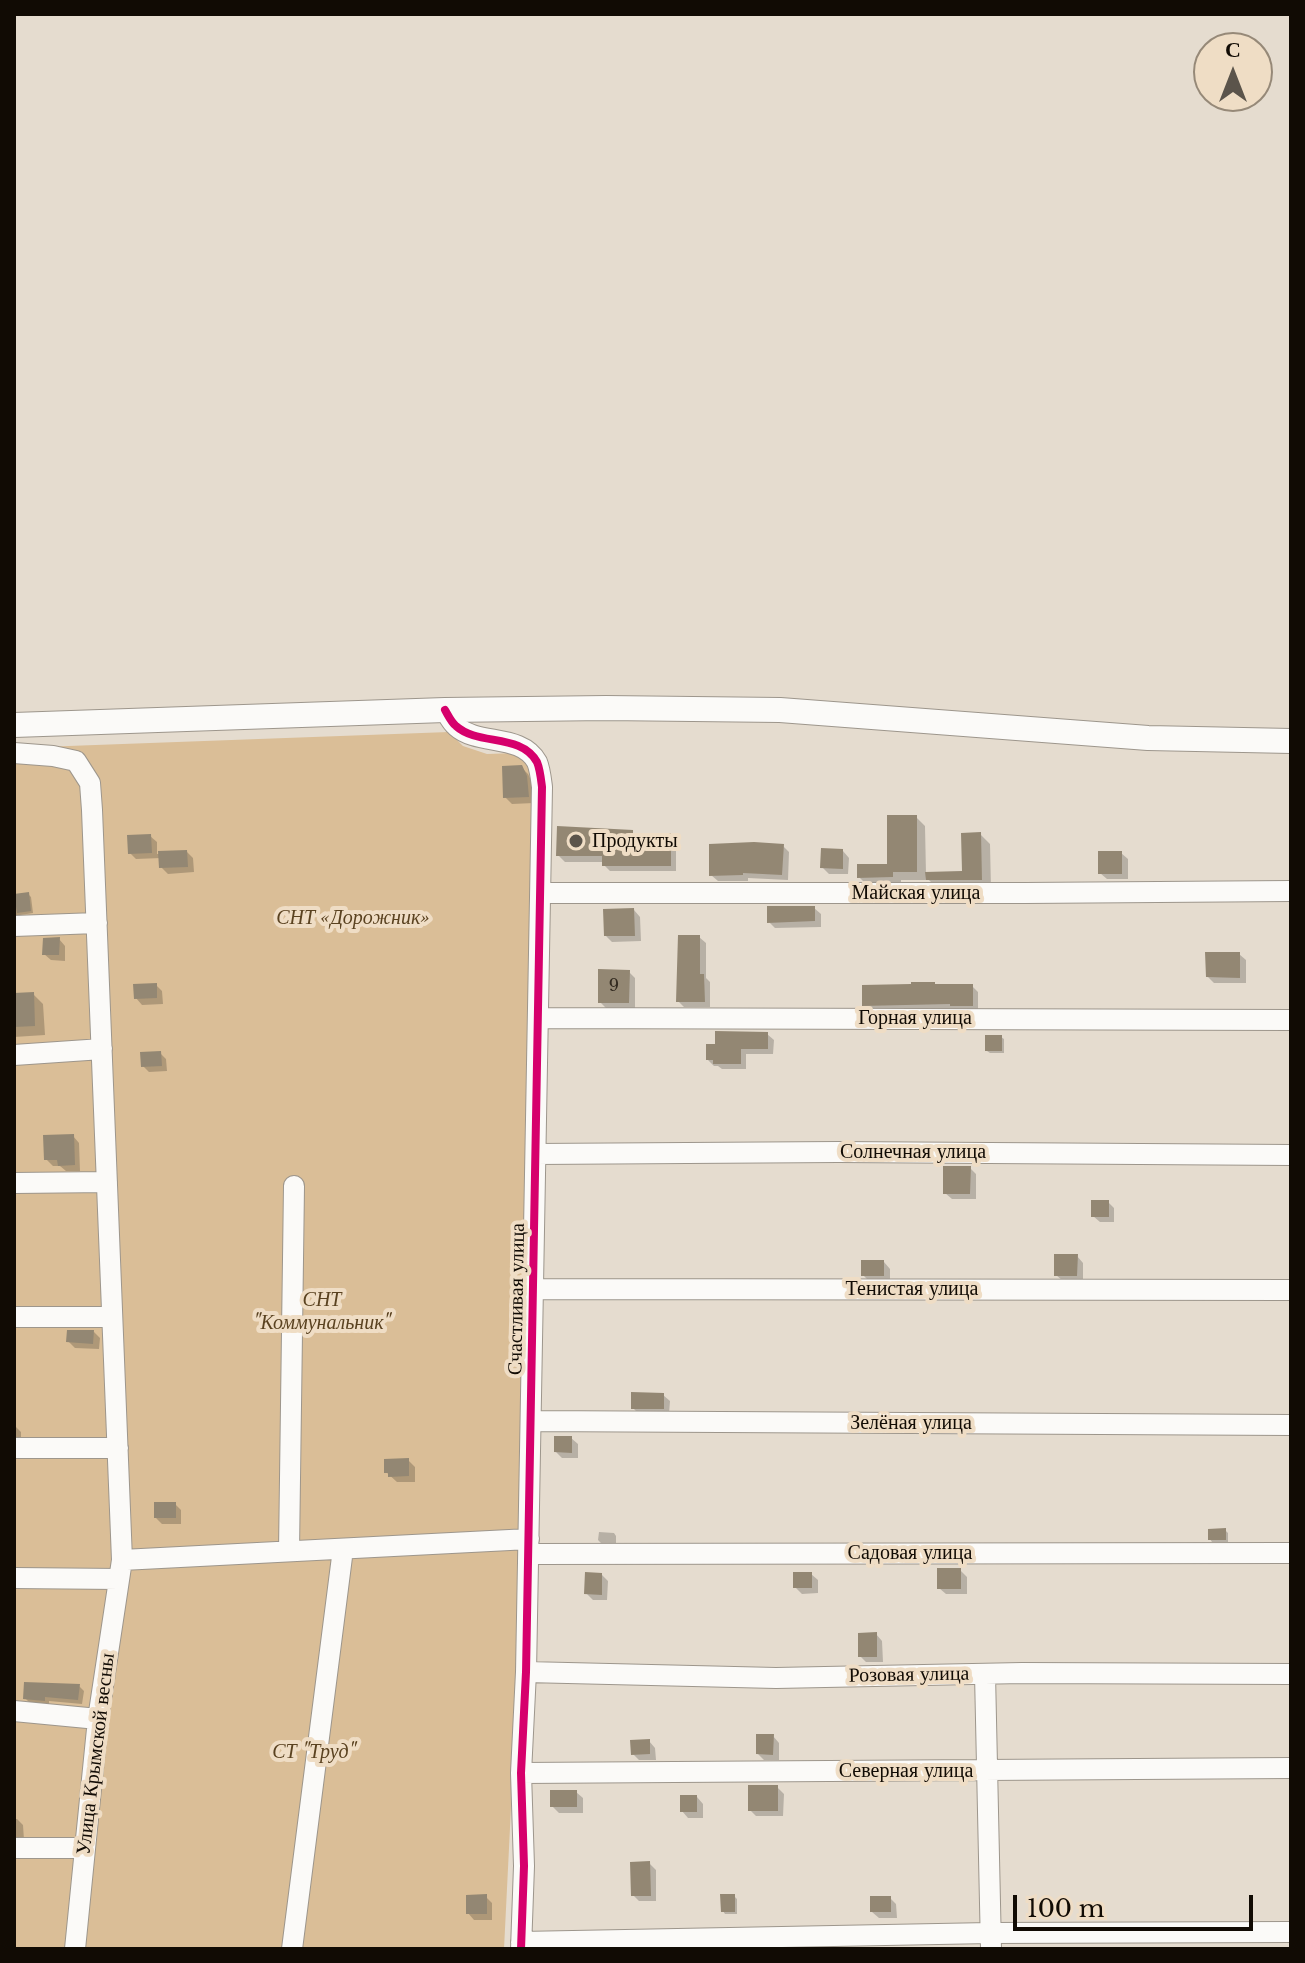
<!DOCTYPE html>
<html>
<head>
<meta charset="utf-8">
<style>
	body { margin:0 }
	#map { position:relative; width:1305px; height:1963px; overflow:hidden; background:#e5dccf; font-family:"Libre Baskerville",serif }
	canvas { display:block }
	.frame { position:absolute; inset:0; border:16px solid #110b04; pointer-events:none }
	.north { position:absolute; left:1193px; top:32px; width:80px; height:80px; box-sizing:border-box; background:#efddc5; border:2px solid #968978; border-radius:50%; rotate:0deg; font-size:22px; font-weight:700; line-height:32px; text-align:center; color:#110b04 }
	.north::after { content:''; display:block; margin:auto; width:28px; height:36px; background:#5b544b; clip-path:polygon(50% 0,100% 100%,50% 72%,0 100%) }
	.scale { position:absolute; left:1013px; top:1895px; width:240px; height:36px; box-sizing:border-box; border:4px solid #110b04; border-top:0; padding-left:10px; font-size:24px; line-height:28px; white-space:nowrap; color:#110b04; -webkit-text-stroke:6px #efddc5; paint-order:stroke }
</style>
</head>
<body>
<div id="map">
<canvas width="1305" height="1963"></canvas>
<div class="frame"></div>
<div class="north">С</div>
<div class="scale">100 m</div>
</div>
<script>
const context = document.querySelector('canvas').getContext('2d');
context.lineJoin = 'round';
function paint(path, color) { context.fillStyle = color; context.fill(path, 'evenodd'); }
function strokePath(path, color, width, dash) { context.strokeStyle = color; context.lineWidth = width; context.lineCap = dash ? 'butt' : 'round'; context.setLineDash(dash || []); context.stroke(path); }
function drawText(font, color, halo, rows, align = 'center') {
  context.font = font + ' "Libre Baskerville",serif'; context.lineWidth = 8; context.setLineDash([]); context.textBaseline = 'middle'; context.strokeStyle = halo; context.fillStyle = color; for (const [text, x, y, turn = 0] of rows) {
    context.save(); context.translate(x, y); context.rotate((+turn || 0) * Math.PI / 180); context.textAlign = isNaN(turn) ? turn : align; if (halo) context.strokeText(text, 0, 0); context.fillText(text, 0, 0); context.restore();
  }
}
paint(new Path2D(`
	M449 732 463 746 487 754 516 753 531 761 537 790 529 1539 122 1560 73 1949H14V748Z
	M524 1545 504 1949H80L125 1564Z`), '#dabe97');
paint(new Path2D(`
	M521 767 528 774 533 784 534 803 512 804 505 797Z
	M916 817 925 826 926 874 964 873 980 834 990 844 991 889H938L926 877V880H901V886H868L859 877 889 866Z
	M632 832 635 835H670L676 841V871H610L604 865V862H565L558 855Z
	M150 836 157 842V854L187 852 193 858 194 872 168 874 161 867V858L136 859 130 853Z
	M783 846 789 852 788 880 748 878V881H718L711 875Z
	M843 851 849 858 848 874H829L822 867Z
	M1121 853 1128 859V879H1107L1100 873Z
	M28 894 31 897 33 913 14 916V902H17Z
	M814 908 821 914V927L775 928 769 922Z
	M634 910 640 917 641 941 612 942 606 936Z
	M699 937 706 943V978L710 982V1007H684L678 1001Z
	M59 939 65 946V961L51 960 44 954Z
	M1239 954 1246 960V983H1214L1208 977Z
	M629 972 635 978V1008H606L600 1002Z
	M156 985 162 991 163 1004 142 1005 136 998Z
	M972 986 978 992V1012L870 1011 864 1005Z
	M33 994 43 1004 45 1035 14 1037V995Z
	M767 1034 774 1040 773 1054H746V1069H722L718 1066H714L708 1060Z
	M1001 1037 1004 1039V1053H990L987 1051Z
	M160 1053 166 1059 167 1071 149 1072 143 1066Z
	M73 1136 79 1143 80 1171H66L60 1166H53L46 1159Z
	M970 1168 976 1174V1199H952L945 1193Z
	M1108 1202 1114 1208V1222H1100L1093 1216Z
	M1077 1256 1083 1263V1281H1063L1056 1275Z
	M884 1262 890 1269V1282L869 1281 863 1275Z
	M94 1332 100 1338 99 1349 75 1348 68 1341Z
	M663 1395 670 1401 669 1414H639L633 1408Z
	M14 1425 21 1432V1441L14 1443Z
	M571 1438 578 1444V1458H562L556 1452Z
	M408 1460 415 1467V1482H397L386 1472Z
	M175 1504 181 1510V1524H162L156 1518Z
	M1225 1530 1228 1533V1542H1212L1210 1539Z
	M599 1532 614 1533 616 1536V1543H601L598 1540Z
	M960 1570 967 1577V1594H946L939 1588Z
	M811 1574 818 1580V1593L802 1594 795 1587Z
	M602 1575 608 1581 607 1600H593L586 1593Z
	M876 1634 882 1641 883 1662H866L860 1656Z
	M79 1686 84 1691 82 1704 49 1701V1705L30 1703 25 1698Z
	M773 1736 779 1743V1760H764L758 1754Z
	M649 1741 655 1748 656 1760H639L633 1754Z
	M777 1787 784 1794 783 1816H756L750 1810Z
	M576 1792 583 1798V1813H559L552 1806Z
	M697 1797 703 1804V1818H688L682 1811Z
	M14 1819H17L23 1825 24 1840H14Z
	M649 1863 656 1870V1901H639L633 1895Z
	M734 1896 737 1899V1914H725L723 1911Z
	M486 1897 492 1903V1920H474L468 1913Z
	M890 1898 896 1904 897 1918H879L872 1912Z`), '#0003');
paint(new Path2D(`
	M522 765 527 776 529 797 503 798 502 766Z
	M887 815H917V872H893V877L857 878V864H887Z
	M557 826 633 830V833H671V866H602V856H556Z
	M981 832 982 880H926L925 872 962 871 961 833Z
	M151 834 152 853 128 854 127 835Z
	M754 842 784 844 782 875 743 873V875L709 876V844Z
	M821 848 843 849V869L820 868Z
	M187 850 188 867 159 868 158 851Z
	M1098 851H1122V874H1098Z
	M29 892 31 911 17 913 14 894Z
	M767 906H815V921L767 923Z
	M634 908 635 936H604L603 909Z
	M678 935H700V974H704L705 1002H676Z
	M60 937 59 955H42L43 938Z
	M1205 952H1240V978L1206 977Z
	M598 969 630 970 629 1003H598Z
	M911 982H935V984H973V1006H950V1004L862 1006V985L911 984Z
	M157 983V998L134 999 133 984Z
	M34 992 35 1026 14 1027V993Z
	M715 1031 768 1032V1049H741V1064H713V1060H706V1044H715Z
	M985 1035H1002V1051H985Z
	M161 1051 162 1066 141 1067 140 1052Z
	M74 1134 75 1165 58 1166 57 1160H44L43 1135Z
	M943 1166H971L970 1194H943Z
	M1091 1200H1109V1217H1091Z
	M1054 1254H1078L1077 1276H1054Z
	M861 1260H884V1276H861Z
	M67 1330H94L93 1344 66 1342Z
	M631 1392 664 1393V1409H631Z
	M554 1436H572V1453L554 1452Z
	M409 1458V1476L388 1477V1473H384V1459Z
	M154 1502H176V1518H154Z
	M1226 1528V1540H1208V1529Z
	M937 1568H961V1589H937Z
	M585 1572 602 1573V1595L584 1594Z
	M793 1572H812V1588H793Z
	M877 1632V1657H858V1633Z
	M24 1682 80 1684 78 1700 45 1697V1701L23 1699Z
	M756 1734H774L773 1755 756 1754Z
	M650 1739V1754L631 1755 630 1740Z
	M748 1785H778V1811H748Z
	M550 1790H577V1807H550Z
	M680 1795H697V1812H680Z
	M650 1861 651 1896H631L630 1862Z
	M487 1894V1914H466V1895Z
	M720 1894H735V1912H721Z
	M870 1896H891V1912H870Z`), '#938773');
const minor = new Path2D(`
	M445 710C448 715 451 722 456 726 478 746 521 733 537 762 540 769 541 779 542 787L526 1672 521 1773 524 1866 521 1949
	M14 753 53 756 76 761 90 783 92 810 122 1560 98 1719 75 1949
	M541 893H1025L1291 891
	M14 926 97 923
	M538 1018 1291 1020
	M14 1055 102 1049
	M536 1154 838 1152 1291 1155
	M14 1183 107 1182
	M533 1289 1291 1290
	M14 1317H112
	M531 1421 1291 1425
	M14 1448H118
	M289 1551 294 1186
	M529 1554 1291 1553
	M122 1560 529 1539
	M14 1578 119 1579
	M526 1672 776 1678 1022 1673 1291 1674
	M985 1674 991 1949
	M14 1711 98 1719
	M521 1773 1291 1768
	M14 1848H85
	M521 1942 990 1933 1291 1932
	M292 1949 343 1549`);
const major = new Path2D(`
	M14 725 445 710 606 708 780 710 1148 738 1291 741`);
strokePath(minor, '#9d968c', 22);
strokePath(major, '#9d968c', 26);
strokePath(minor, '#fbfaf8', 20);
strokePath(major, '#fbfaf8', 24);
strokePath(new Path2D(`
	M445 710C448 715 451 722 456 726 478 746 521 733 537 762 540 769 541 779 542 787L526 1672 521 1773 524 1866 521 1949`), '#d6006c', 8);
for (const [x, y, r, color] of [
	[576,841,8,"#5b544b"]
]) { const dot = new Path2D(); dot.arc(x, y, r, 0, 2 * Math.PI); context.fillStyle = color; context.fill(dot); strokePath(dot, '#efddc5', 3); }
drawText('16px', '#322a20', null, [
	["9",614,986]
]);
drawText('20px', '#110b04', '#efddc5', [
	["Продукты",592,841]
], 'left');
drawText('20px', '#110b04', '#efddc5', [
	["Майская улица",916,893],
	["Горная улица",915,1018],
	["Солнечная улица",913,1152],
	["Тенистая улица",912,1289],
	["Счастливая улица",517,1299,-89],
	["Зелёная улица",911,1423],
	["Садовая улица",910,1553],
	["Розовая улица",909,1675,-1],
	["Улица Крымской весны",96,1754,-83],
	["Северная улица",906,1771]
]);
drawText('italic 20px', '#5a4220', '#efddc5', [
	["СНТ «Дорожник»",353,918],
	["СНТ",322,1300],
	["\"Коммунальник\"",322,1323],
	["СТ \"Труд\"",314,1752]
]);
</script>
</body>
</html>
